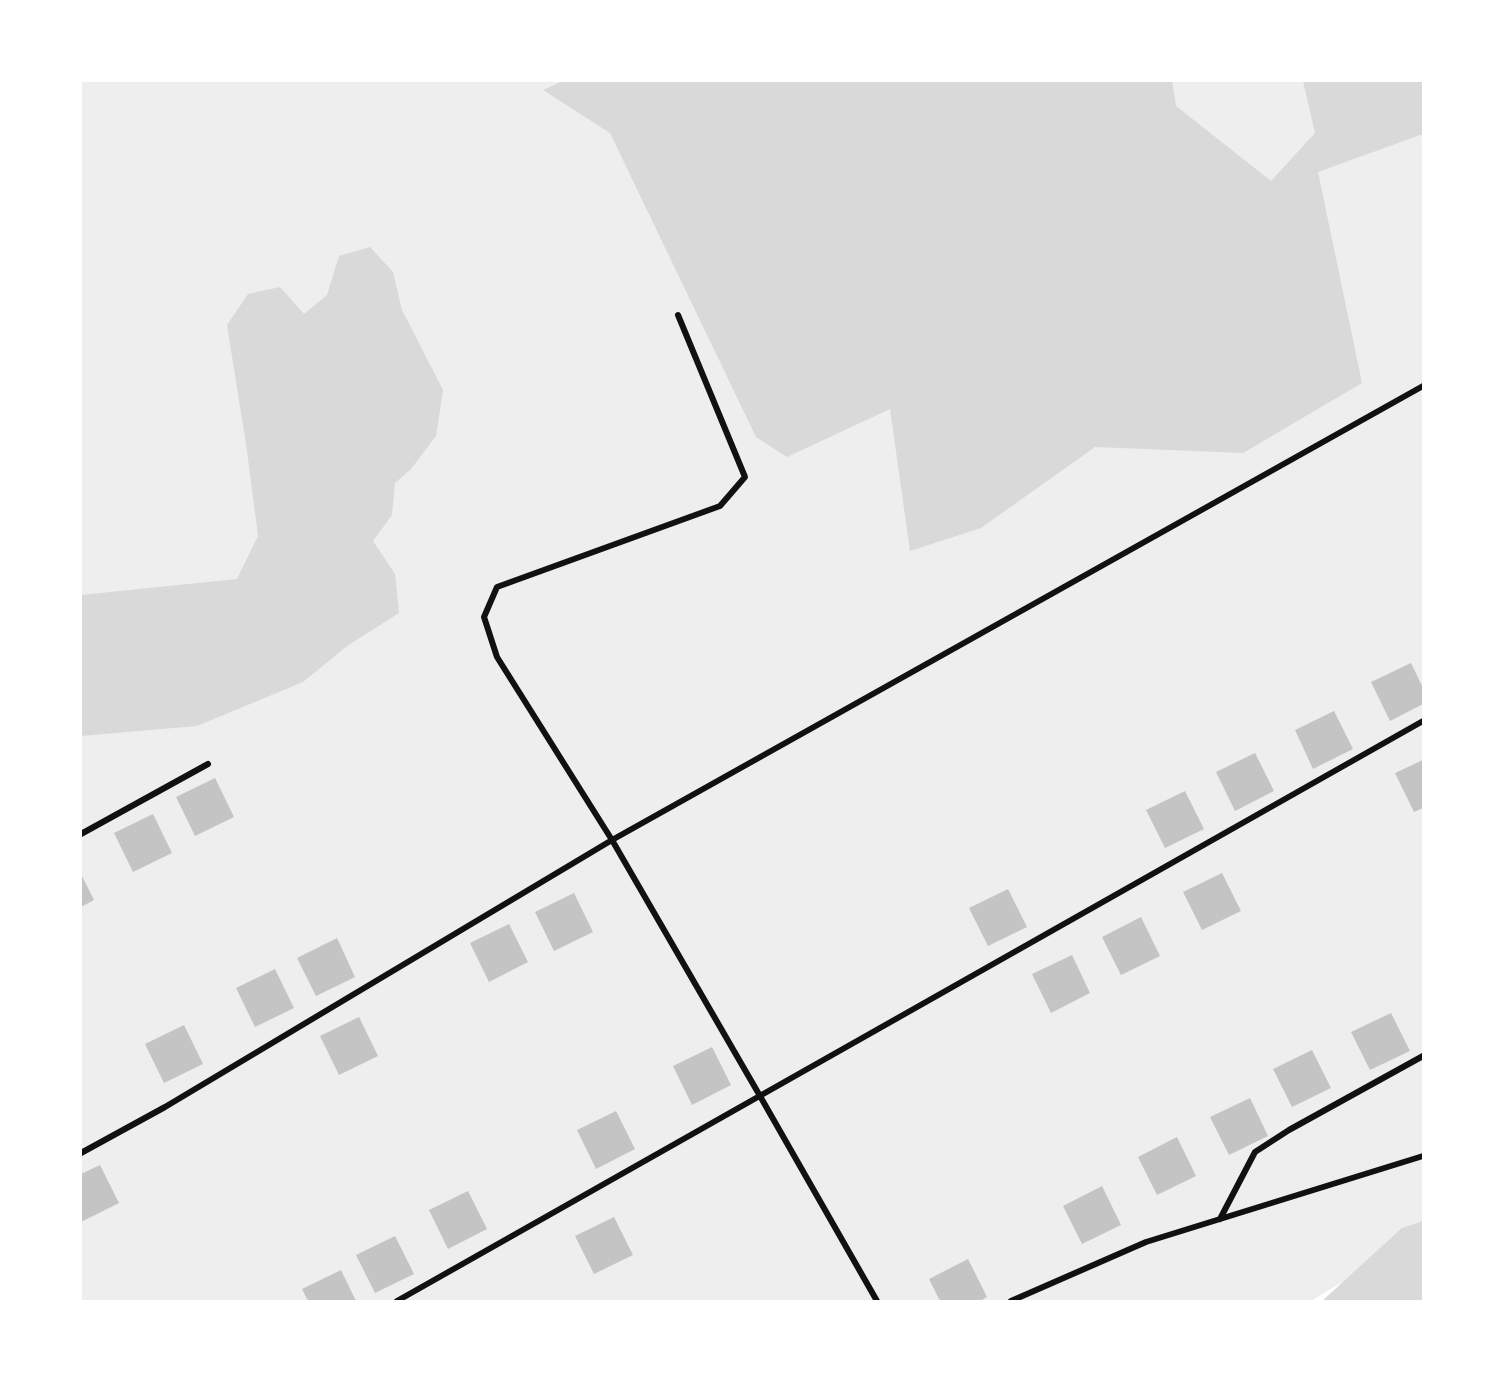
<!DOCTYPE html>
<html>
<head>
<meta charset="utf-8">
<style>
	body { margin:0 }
	#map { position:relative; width:1504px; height:1382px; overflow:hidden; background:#fff; font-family:Raleway,sans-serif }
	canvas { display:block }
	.frame { position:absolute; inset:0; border:82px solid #fff; pointer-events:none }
</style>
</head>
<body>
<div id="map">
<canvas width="1504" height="1382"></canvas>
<div class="frame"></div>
</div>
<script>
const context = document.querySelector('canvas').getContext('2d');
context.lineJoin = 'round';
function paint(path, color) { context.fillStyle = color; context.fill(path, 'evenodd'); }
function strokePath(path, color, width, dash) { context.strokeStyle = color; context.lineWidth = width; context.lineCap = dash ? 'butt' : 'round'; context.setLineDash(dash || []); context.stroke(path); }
paint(new Path2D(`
	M81 81H1423V1233L1311 1301H81Z`), '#eee');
paint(new Path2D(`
	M563 81H1172L1176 106 1271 181 1315 133 1303 81H1423V134L1318 172 1362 383 1243 453 1095 447 981 528 910 551 890 409 787 457 756 437 610 133 543 90Z
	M370 247 393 272 402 310 443 390 436 436 411 469 395 483 392 515 373 541 395 574 399 613 347 646 303 682 197 726 81 736V595L237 579 258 536 246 444 227 325 248 294 280 287 304 314 327 295 339 256Z
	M1423 1221V1301H1322L1402 1228Z`), '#d9d9d9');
paint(new Path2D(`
	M1411 663 1423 688V704L1390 721 1371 682Z
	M1334 711 1353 749 1313 769 1295 730Z
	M1255 753 1274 791 1235 811 1216 772Z
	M1423 760V808L1414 812 1395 773Z
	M215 778 234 817 195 836 176 797Z
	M1185 791 1204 829 1165 848 1146 810Z
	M153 814 172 853 133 872 114 833Z
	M1222 873 1241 911 1202 930 1183 892Z
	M81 874 94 900 81 907Z
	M1008 889 1027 927 988 946 969 908Z
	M574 893 593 932 554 951 535 912Z
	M1141 917 1160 956 1121 975 1102 937Z
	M509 924 528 962 489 982 470 943Z
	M337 938 355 977 316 996 297 958Z
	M1072 955 1090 993 1051 1013 1032 974Z
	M275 969 294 1008 255 1027 236 988Z
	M1391 1013 1410 1051 1370 1070 1351 1032Z
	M359 1017 378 1056 339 1075 320 1036Z
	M184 1025 203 1064 164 1083 145 1044Z
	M712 1047 731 1085 692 1105 673 1066Z
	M1312 1050 1331 1088 1292 1107 1273 1069Z
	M1250 1098 1268 1136 1229 1155 1210 1117Z
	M616 1111 635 1149 596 1169 577 1130Z
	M1177 1137 1196 1176 1157 1195 1138 1157Z
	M100 1165 119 1203 81 1222V1174Z
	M1102 1186 1121 1225 1082 1244 1063 1206Z
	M468 1191 487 1229 448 1249 429 1210Z
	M614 1217 633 1255 594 1274 575 1236Z
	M395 1236 414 1274 375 1293 356 1255Z
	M968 1259 987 1297 980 1301H940L929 1279Z
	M341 1270 356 1301H308L302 1289Z`), '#c4c4c4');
strokePath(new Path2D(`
	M678 315 745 477 720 506 497 587 484 617 497 657 612 840 760 1096 877 1301
	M81 834 208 764
	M81 1153 165 1107 612 840 1423 386
	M1220 1219 1255 1152 1289 1130 1423 1056
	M397 1301 1423 721
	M1011 1301 1146 1242 1423 1156`), '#111', 6);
</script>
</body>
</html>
